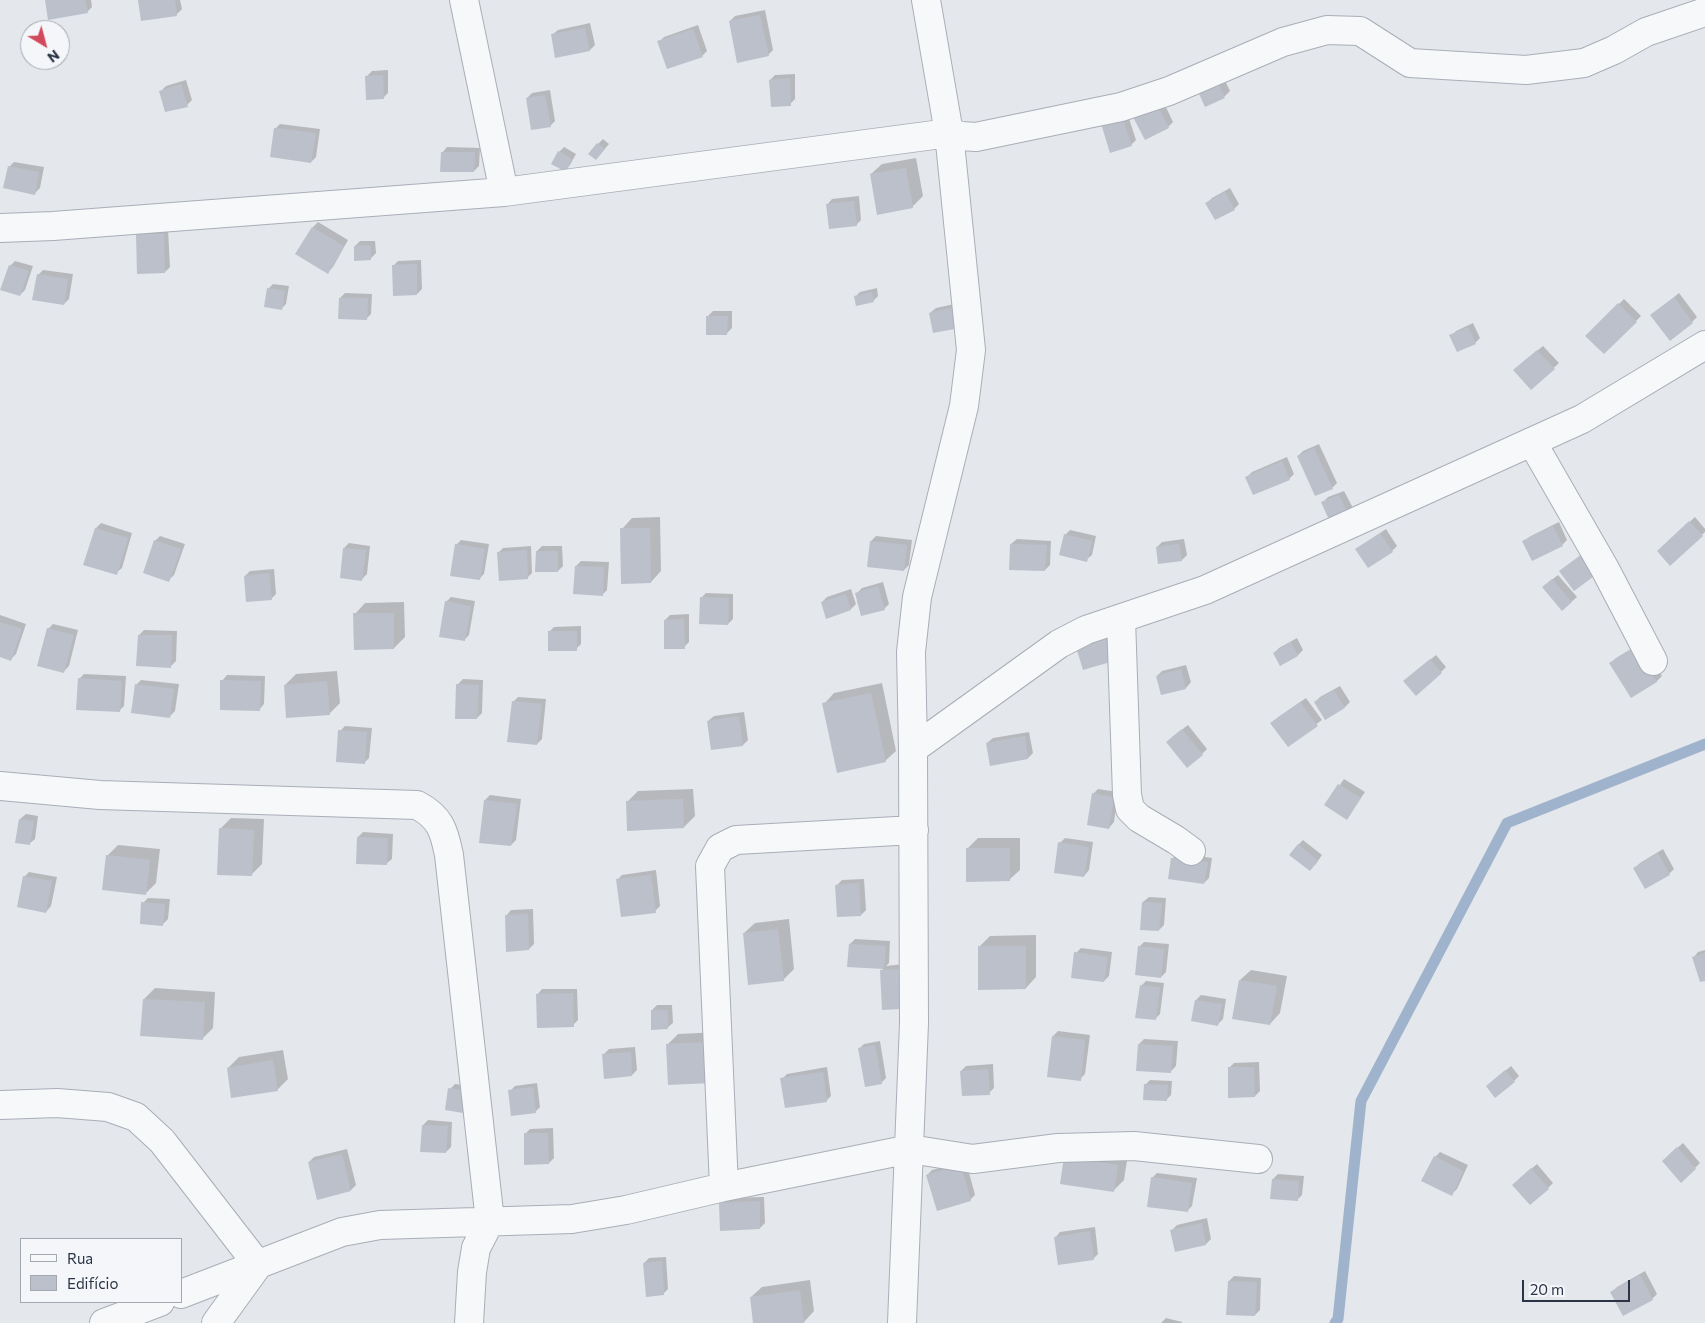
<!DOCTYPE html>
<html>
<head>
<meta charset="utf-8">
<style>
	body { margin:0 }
	#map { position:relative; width:1705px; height:1323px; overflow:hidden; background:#e4e7ec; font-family:Commissioner,sans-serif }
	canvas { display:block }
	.legend { position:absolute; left:20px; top:1238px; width:162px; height:65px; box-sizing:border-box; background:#f4f6f9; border:1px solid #a4a8b1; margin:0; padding:6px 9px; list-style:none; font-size:15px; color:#2b3445 }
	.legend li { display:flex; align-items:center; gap:10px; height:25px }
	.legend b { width:25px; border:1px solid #a4a8b1 }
	.north { position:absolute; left:20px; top:20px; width:50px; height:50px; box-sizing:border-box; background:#f4f6f9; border:1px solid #a4a8b1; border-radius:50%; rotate:143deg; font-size:14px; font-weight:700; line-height:20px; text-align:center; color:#2b3445 }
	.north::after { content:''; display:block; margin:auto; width:18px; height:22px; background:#d1495b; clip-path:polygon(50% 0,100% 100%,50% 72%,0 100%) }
	.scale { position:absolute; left:1522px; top:1280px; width:108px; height:22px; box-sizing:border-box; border:2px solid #2b3445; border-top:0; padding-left:6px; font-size:15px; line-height:18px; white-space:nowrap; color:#2b3445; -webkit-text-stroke:4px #f4f6f9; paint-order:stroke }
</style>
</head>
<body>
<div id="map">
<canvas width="1705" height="1323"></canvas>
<ul class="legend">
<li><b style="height:6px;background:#f7f8fa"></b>Rua</li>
<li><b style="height:14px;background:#bbc0ca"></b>Edifício</li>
</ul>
<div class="north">N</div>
<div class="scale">20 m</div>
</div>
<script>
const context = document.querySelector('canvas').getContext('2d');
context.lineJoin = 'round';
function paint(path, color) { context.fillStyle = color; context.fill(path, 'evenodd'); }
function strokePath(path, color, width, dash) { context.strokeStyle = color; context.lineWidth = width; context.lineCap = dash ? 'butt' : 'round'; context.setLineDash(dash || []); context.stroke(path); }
paint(new Path2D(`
	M46 0H91L92 7 87 12Z
	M139 0H180L182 9 177 14Z
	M765 10 773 50 768 55 730 21 735 16Z
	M590 23 595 45 590 50 552 35 558 30Z
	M698 25 707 51 702 56 659 42 664 37Z
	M388 70V93L383 98 367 76 372 71Z
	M1221 72 1230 91 1225 96 1206 105Z
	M795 74V99L790 104 770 80 775 75Z
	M186 80 192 100 187 105 161 91 166 86Z
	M550 90 555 121 550 126 527 98 532 93Z
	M1163 101 1173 122 1168 127 1135 117Z
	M1125 106 1136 140 1131 145 1111 151Z
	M280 124 320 129 316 157 311 162 275 129Z
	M603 139 609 144 596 159 598 144Z
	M447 147 480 148 479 166 474 171 442 153Z
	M564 147 576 154 570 165 565 170 559 152Z
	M916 158 923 196 912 207 871 174 882 164Z
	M14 162 44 167 40 188 35 193 9 167Z
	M1230 188 1239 204 1234 209 1207 203 1212 198Z
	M859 196 861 220 856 225 827 205 832 199Z
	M318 222 348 240 333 267 328 272 297 254 313 227Z
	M168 229 170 267 165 272 137 235 142 230Z
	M360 241H375L376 253 371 258 355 246Z
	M421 260 422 289 417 294 393 266 398 261Z
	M15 261 33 266 25 290 20 295 10 266Z
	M43 270 73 274 69 299 64 304 38 275Z
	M273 284 289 286 286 304 281 309 268 289Z
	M877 288 878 296 873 301 855 297 860 292Z
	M345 293 372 294 371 314 366 319 340 298Z
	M1679 293 1697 317 1692 322 1655 313Z
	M1624 299 1641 316 1604 353 1587 336Z
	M959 303V327L930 313 936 308Z
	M713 311H732V328L726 334 708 316Z
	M1473 323 1480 338 1475 343 1451 336 1456 331Z
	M1543 346 1559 363 1531 389 1520 365Z
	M1319 444 1337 483 1332 488 1298 456 1303 451Z
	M1287 457 1294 474 1289 479 1247 477 1252 472Z
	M1344 491 1353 508 1348 513 1323 502 1328 497Z
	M660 517 661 571 651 582 622 529 632 518Z
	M1695 517 1705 529V532L1670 564 1663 546Z
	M1559 522 1567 540 1562 545 1524 542 1529 537Z
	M101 523 132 533 122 568 116 573 96 528Z
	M1386 529 1397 546 1392 551 1357 549Z
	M1070 530 1096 536 1092 555 1086 560 1065 535Z
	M160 536 185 544 174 575 169 580 155 541Z
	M876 536 912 540 909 565 904 570 871 541Z
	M1017 539 1051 541 1050 565 1045 570 1011 544Z
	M1184 539 1187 555 1182 560 1157 547 1162 542Z
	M461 540 489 544 484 574 479 579 456 545Z
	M349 543 370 546 367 574 362 579 344 548Z
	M531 546 532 573 527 578 498 553 503 548Z
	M542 546H562L563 566 558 571 537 551Z
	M581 561 609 562 607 590 602 595 576 566Z
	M274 569 276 594 271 599 245 576 250 571Z
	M1558 575 1577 597 1563 609 1549 582Z
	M883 582 889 604 884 609 857 593 862 588Z
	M851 589 856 604 851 609 827 617 822 602 827 597Z
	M706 593 733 594V619L728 624 701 598Z
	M451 597 475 601 469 635 464 640 446 602Z
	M404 602 405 637 394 648 355 614 365 603Z
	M689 614V642L684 647 665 620 670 615Z
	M0 615 26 624 16 654 11 659 0 656Z
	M53 624 78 630 69 666 64 671 48 629Z
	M581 626V644L576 649 549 632 554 627Z
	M144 630 177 631 176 661 171 666 139 635Z
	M1297 638 1303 650 1298 655 1280 664 1274 653 1279 648Z
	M1641 643 1662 676 1657 681 1631 696 1611 663 1616 658Z
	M1436 655 1446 667 1441 672 1410 676Z
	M1186 665 1191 682 1186 688 1157 676 1162 671Z
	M337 671 340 703 329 714 285 685 296 674Z
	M84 674 126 676 124 706 119 711 79 679Z
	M227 675 265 676 264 704 259 710 222 681Z
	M463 679 483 680 482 713 477 718 458 684Z
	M141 680 179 684 175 711 170 716 136 685Z
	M882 683 896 751 885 761 824 704 834 693Z
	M1340 686 1350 702 1345 707 1315 702 1320 697Z
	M518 697 546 699 542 739 537 744 513 702Z
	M1306 698 1322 720 1288 745 1277 718Z
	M744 712 748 740 743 745 708 721 714 716Z
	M1188 725 1207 749 1202 754 1172 737Z
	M345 726 372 728 369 758 364 763 340 731Z
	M1029 732 1033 753 1028 758 987 743 993 738Z
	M1344 779 1365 792 1347 818 1326 805Z
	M693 789 695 816 684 827 628 801 638 791Z
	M1098 789 1118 792 1114 822 1109 828 1093 794Z
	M490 795 521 799 516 840 511 845 485 800Z
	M26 814 38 816 35 839 29 844 20 819Z
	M231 818 264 819 262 864 251 875 221 828Z
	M363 832 393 834 392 859 386 864 358 837Z
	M978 838H1020V870L1009 880 967 849Z
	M1065 838 1093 842 1089 870 1084 876 1060 843Z
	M1303 840 1322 855 1315 865 1298 845Z
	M118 845 160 849 156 883 146 893 107 856Z
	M1663 849 1674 869 1669 874 1635 868 1640 863Z
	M1178 853 1212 858 1209 878 1204 883 1170 878 1173 858Z
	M656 870 660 906 655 911 617 880 622 875Z
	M29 872 57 877 51 906 46 912 24 877Z
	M864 879 866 910 861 915 837 885 842 880Z
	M1149 897 1166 898 1164 925 1159 930 1143 902Z
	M148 898 170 899 168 919 163 924 143 903Z
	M533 909 534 944 529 949 506 916 511 910Z
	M789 919 794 969 783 980 744 933 755 923Z
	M1036 935V977L1026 988 979 947 990 936Z
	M855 939 890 941 889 963 886 966 904 964 883 1009 881 971 884 968 849 966 850 944Z
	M1144 942 1169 944 1166 972 1161 977 1139 947Z
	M1081 948 1112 952 1109 976 1104 981 1076 953Z
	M1705 950V979L1693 958 1698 952Z
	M1251 970 1287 976 1280 1013 1270 1024 1240 980Z
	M1146 981 1164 983 1160 1014 1155 1019 1141 986Z
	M155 988 215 992 213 1028 202 1039 144 999Z
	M542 989H577L578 1020 573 1025 537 995Z
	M1201 995 1226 999 1223 1019 1218 1024 1193 1020 1196 1000Z
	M657 1005H672L673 1023 667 1028 652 1010Z
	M1058 1031 1090 1035 1085 1074 1080 1079 1053 1036Z
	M720 1032 721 1071 667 1045 678 1034Z
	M1144 1039 1178 1041 1176 1066 1171 1071 1139 1044Z
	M880 1041 886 1078 881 1083 859 1049 864 1044Z
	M635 1047 637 1070 632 1075 604 1054 609 1049Z
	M283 1050 288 1079 277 1090 228 1068 239 1057Z
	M1259 1062 1260 1091 1255 1096 1229 1068 1234 1063Z
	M993 1064 994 1088 989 1093 961 1071 966 1066Z
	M1511 1066 1519 1076 1514 1081H1493Z
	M827 1067 831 1096 826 1101 782 1079 787 1074Z
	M1150 1080 1172 1081 1171 1095 1166 1100 1145 1085Z
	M537 1083 540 1107 535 1112 510 1091 515 1086Z
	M455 1084 470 1086 468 1107 462 1112 450 1089Z
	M428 1120 452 1122 451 1147 446 1152 423 1125Z
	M553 1128 554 1158 549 1163 525 1134 530 1129Z
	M1683 1143 1700 1163 1695 1168 1668 1156Z
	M1076 1147 1128 1154 1124 1180 1114 1190Z
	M347 1149 356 1185 351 1190 309 1162 314 1157Z
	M1440 1152 1468 1165 1457 1189 1452 1194 1435 1157Z
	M966 1161 975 1195 970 1200 927 1175 932 1170Z
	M1537 1164 1553 1183 1548 1188 1518 1180Z
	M1157 1173 1197 1178 1192 1206 1187 1211 1152 1178Z
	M1278 1174 1304 1176 1302 1195 1297 1200 1273 1179Z
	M764 1197 765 1223 760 1228 721 1203 726 1198Z
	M1207 1218 1211 1239 1206 1244 1172 1230 1177 1225Z
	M1095 1227 1098 1254 1093 1259 1055 1238 1060 1232Z
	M666 1257 668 1289 663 1294 644 1263 649 1258Z
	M1645 1271 1657 1294 1652 1299 1612 1292 1617 1287Z
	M1234 1276 1261 1278 1260 1310 1255 1315 1229 1281Z
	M810 1280 814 1311 804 1322 754 1323 751 1297 762 1287Z
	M1166 1318 1182 1322V1323H1161Z`), '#0003');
strokePath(new Path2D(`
	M1335 1323 1338 1319 1361 1101 1507 823 1705 744`), '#9fb4cc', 11);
paint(new Path2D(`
	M45 0H85L88 13 48 20Z
	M138 0H175L177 16 141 21Z
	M760 15 769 56 737 63 729 21Z
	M585 28 590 51 555 58 551 34Z
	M693 29 703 57 667 69 657 41Z
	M383 75 384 99 366 100 365 76Z
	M1215 76 1225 98 1205 107 1195 85Z
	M790 78 791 106 771 107 769 80Z
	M181 84 188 107 165 112 159 91Z
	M545 95 551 127 531 130 526 98Z
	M1157 105 1169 128 1145 140 1133 117Z
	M1120 110 1132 146 1110 153 1099 117Z
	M274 128 316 133 311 163 270 157Z
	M597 143 605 149 596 160 588 154Z
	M558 151 572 159 566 172 551 164Z
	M441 152H475L474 172H440Z
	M8 166 39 172 35 195 3 188Z
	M906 168 913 208 877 215 870 174Z
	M1225 192 1235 210 1215 220 1205 203Z
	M854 201 857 226 829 229 826 204Z
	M312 227 344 246 328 274 295 254Z
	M136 234H164L165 273 137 274Z
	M371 245V260L354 261V246Z
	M417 264V295L393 296 392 265Z
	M9 265 29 271 20 296 0 290Z
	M37 274 68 279 64 305 32 300Z
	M267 288 285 291 282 310 264 307Z
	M872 292 874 302 856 306 854 296Z
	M1674 297 1693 323 1670 341 1650 315Z
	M339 298H368L367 320 338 319Z
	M1618 303 1637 322 1604 354 1585 336Z
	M955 307 960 328 933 333 929 313Z
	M706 316H728L727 335H706Z
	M1468 327 1476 344 1457 352 1449 335Z
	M1537 350 1555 369 1531 390 1513 370Z
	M1314 448 1333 489 1315 496 1297 456Z
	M1282 461 1290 480 1253 495 1245 477Z
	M1339 495 1348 514 1330 522 1321 502Z
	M1689 521 1703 536 1670 566 1657 551Z
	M1553 526 1563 546 1532 561 1522 541Z
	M95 528 128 538 117 575 83 565Z
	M620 528H650L651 583 621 584Z
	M1380 533 1393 552 1368 568 1355 549Z
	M1064 534 1092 541 1087 562 1059 555Z
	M154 540 181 549 169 582 143 573Z
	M870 541 907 545 904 571 867 567Z
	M455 544 485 549 480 580 450 576Z
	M1010 544 1047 545 1045 571 1009 570Z
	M1179 544 1182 561 1158 564 1156 547Z
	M343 548 366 550 362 581 340 578Z
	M527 550 528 579 499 581 497 552Z
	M536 551H558V572H535Z
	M1582 554 1597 574 1574 591 1559 571Z
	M575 566 604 567 603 596 573 594Z
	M269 573 272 600 246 602 244 576Z
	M1552 579 1572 602 1562 611 1542 587Z
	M878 586 885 610 861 616 855 593Z
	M846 594 851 610 826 619 821 602Z
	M700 597 729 598 728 625 699 624Z
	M445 601 471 606 465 641 439 637Z
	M353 613H394V649L354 650Z
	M684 619 685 649H664V620Z
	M0 622 22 629 11 661 0 657Z
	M47 628 74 635 64 673 37 666Z
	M548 631H577V651H548Z
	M138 635H172L171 668 136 666Z
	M1108 638 1114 661 1083 670 1076 647Z
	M1291 642 1298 656 1280 666 1273 653Z
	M1635 647 1657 682 1631 698 1609 663Z
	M1430 659 1442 673 1416 696 1403 681Z
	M1181 669 1186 689 1161 695 1156 676Z
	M78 678 122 681 120 712 76 710Z
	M220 680 261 681 260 711 220 710Z
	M327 681 330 715 286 718 284 685Z
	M135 684 174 689 170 718 131 713Z
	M456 684 479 685 477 719H455Z
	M1334 690 1345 708 1325 720 1314 702Z
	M871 693 886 762 837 773 822 703Z
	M512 701 542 704 537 745 507 742Z
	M1300 702 1318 726 1288 747 1270 723Z
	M739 716 743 746 711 750 707 721Z
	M1182 729 1203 755 1187 768 1166 742Z
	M338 730 367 732 365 764 336 762Z
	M1025 736 1028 759 990 766 986 743Z
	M1338 784 1361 798 1347 820 1324 805Z
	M1092 793 1114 797 1109 829 1087 825Z
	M683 799 684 828 627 831 626 801Z
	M484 800 517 804 511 846 479 843Z
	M19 819 34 821 30 845 15 843Z
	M219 828 254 830 252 876 217 875Z
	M357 837 388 838 387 865 356 864Z
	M1058 842 1089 847 1084 877 1054 873Z
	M1298 844 1318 861 1310 871 1289 855Z
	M966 848H1010V881L966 882Z
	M1658 853 1670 875 1645 889 1633 868Z
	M106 855 150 860 146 895 102 890Z
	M1171 858 1208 862 1204 884 1168 879Z
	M651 875 656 913 621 917 616 879Z
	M23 876 52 881 46 913 17 907Z
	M859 883 861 916 837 917 835 885Z
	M141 902 165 904 163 926 140 924Z
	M1142 902 1162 903 1159 931 1140 930Z
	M528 914 529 950 506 952 505 915Z
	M778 929 784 981 748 985 743 933Z
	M849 944 886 946 884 969 847 967Z
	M978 946H1026V989L978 990Z
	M1138 946 1164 949 1161 978 1135 975Z
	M1074 952 1108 957 1104 982 1071 978Z
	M1705 953V981L1700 982 1692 957Z
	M900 969 901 1009 882 1010 880 970Z
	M1239 980 1277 986 1270 1025 1232 1019Z
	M1140 985 1160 987 1156 1020 1135 1018Z
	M573 993 574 1027 537 1028 536 994Z
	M143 999 205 1002 203 1040 140 1036Z
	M1195 1000 1222 1004 1218 1026 1191 1021Z
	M651 1010H668V1029L651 1030Z
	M1052 1036 1085 1040 1081 1081 1047 1077Z
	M710 1042 711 1083 668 1085 666 1044Z
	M1138 1044 1173 1046 1171 1073 1136 1071Z
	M875 1045 882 1084 865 1087 858 1048Z
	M631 1052 632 1076 604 1079 602 1054Z
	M273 1060 278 1091 231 1098 227 1068Z
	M1228 1067H1254L1255 1097 1228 1098Z
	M988 1069 990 1095 962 1096 960 1071Z
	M1505 1070 1515 1082 1495 1098 1486 1086Z
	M823 1072 827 1102 785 1108 780 1078Z
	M1144 1084 1168 1085 1167 1101 1143 1100Z
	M533 1087 536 1113 511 1116 508 1090Z
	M448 1088 466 1091 463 1113 445 1110Z
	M422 1125 448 1126 446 1153 420 1152Z
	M524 1133H548L549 1164 524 1165Z
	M1677 1147 1696 1169 1681 1183 1662 1161Z
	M342 1154 351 1191 317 1200 308 1162Z
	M1434 1156 1463 1171 1452 1196 1421 1181Z
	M1064 1157 1118 1165 1114 1192 1060 1184Z
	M961 1165 971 1201 937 1211 926 1175Z
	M1531 1168 1549 1189 1530 1205 1512 1185Z
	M1151 1177 1192 1183 1188 1212 1147 1207Z
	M1272 1179 1299 1181 1298 1201 1270 1199Z
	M760 1201V1229L720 1231 719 1203Z
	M1202 1223 1206 1245 1175 1252 1170 1230Z
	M1090 1231 1094 1260 1058 1265 1054 1237Z
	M662 1261 664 1295 646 1297 643 1263Z
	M1640 1275 1653 1300 1623 1316 1610 1292Z
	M1228 1281 1257 1282 1255 1316 1226 1315Z
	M800 1290 804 1323H753L750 1297Z`), '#bbc0ca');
const minor = new Path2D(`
	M464 0 504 192
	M0 228 53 226 504 192 949 133 962 136 976 137 1121 107 1169 91 1283 42 1327 30 1360 31 1410 63 1526 70 1584 63 1614 50 1646 32 1705 12
	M1532 442 1605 569 1653 661
	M1121 619 1127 795 1130 809 1139 818 1176 840 1191 851
	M913 749 1059 644 1086 630 1205 590 1582 419 1705 345
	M0 786 100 795 417 805C440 817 444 830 449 855L490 1221 476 1248 472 1272 469 1323
	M0 1105 57 1103 108 1107 136 1117 162 1141 258 1265
	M724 1187 710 866 720 848 736 840 914 830
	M181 1294 342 1232 380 1225 572 1219 626 1210 724 1187 910 1149 973 1159 1058 1148 1134 1146 1258 1159
	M104 1323 160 1302
	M216 1323 258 1265
	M902 1323 914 1023 913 749 911 652 917 597 964 406 971 350 949 133 926 0`);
strokePath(minor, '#a9aeb7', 30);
strokePath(minor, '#f7f8fa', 28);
</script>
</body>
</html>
